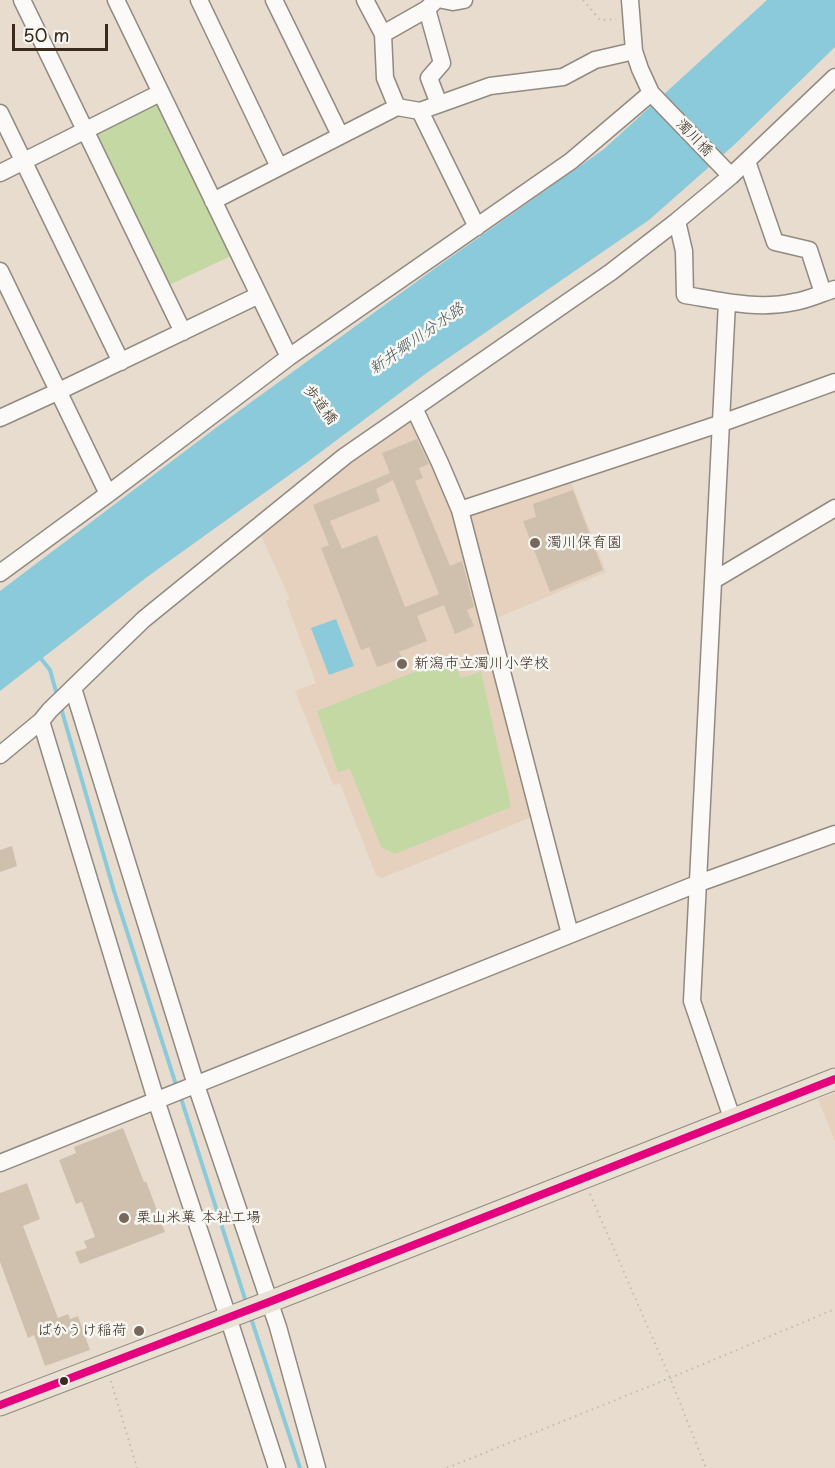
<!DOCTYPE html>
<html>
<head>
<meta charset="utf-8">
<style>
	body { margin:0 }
	#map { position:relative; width:835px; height:1468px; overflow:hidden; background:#e7dccd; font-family:"Playpen Sans",sans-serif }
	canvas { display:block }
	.scale { position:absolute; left:12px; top:24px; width:96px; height:27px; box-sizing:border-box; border:3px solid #3b2a1e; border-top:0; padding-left:8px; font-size:18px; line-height:21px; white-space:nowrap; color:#3b2a1e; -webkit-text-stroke:4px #f6f6f2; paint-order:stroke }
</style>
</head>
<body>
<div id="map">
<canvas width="835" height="1468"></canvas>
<div class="scale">50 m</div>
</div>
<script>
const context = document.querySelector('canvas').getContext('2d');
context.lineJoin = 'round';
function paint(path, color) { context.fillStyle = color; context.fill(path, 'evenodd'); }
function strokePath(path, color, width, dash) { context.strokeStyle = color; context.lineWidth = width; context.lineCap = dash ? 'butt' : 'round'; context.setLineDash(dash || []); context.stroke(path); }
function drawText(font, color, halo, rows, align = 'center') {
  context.font = font + ' "Playpen Sans","Klee One",sans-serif'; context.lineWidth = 5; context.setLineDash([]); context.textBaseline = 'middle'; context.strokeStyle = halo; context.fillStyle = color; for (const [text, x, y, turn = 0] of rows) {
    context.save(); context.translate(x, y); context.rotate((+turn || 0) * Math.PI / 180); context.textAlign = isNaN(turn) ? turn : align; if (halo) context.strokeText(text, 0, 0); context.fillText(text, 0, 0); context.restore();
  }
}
paint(new Path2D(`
	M405 416 414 418 458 518 534 816 382 878 376 875 340 783 333 785 295 691 316 683 286 601 290 599 259 531Z
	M570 479 606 572 492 620 467 515Z
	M835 1093V1141L818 1099Z`), '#e5d1bd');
paint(new Path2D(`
	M158 101 233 255 167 286 94 133Z
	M452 657 461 678 481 672 511 807 395 854 381 847 350 769 338 772 317 711Z`), '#c4d8a4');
paint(new Path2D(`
	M767 0H835V47L734 145 649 220 428 372 306 463 147 577 0 691V591L217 427 434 269 604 149Z
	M336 619 354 666 329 675 311 628Z`), '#8bcadb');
strokePath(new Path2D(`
	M39 656 50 670 57 695
	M61 708 114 891 177 1088
	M180 1095 246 1302
	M250 1315 300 1468`), '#8bcadb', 4);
paint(new Path2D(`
	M417 439 429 464 419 468 423 478 415 481 450 566 462 561 474 607 467 610 474 626 455 634 444 605 417 616 427 641 399 652 402 658 377 667 369 647 361 650 321 548 329 545 313 505 390 473 382 453ZM393 480 439 594 405 607 377 535 342 549 330 521 380 501 376 489Z
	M573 490 603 570 550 592 523 521 536 517 533 504Z
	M12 846 17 866 0 872V850Z
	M123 1128 144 1182 146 1181 165 1232 80 1264 75 1252 87 1248 84 1241 95 1237 82 1202 76 1204 59 1160 76 1153 74 1147Z
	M27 1183 40 1219 23 1226 58 1318 68 1314 70 1319 78 1316 90 1350 45 1366 34 1335 28 1338 0 1262V1193Z`), '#cfc0ae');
const minor = new Path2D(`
	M22 0 183 332
	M116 0 289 357
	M199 0 279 167
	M274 0 340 135
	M365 0 383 34 385 78 397 107
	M443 0 453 2 464 0
	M630 0 634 51 640 69 651 93 731 176
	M427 9 442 63 429 78 439 104
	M383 34 427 9 436 0
	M420 111 477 227
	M0 113 121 362
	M747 161 775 242 809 250 823 293
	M0 173 160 93
	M213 201 397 107 420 111 490 86 563 77 595 60 634 51
	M677 221 684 251 685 295C721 301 758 310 794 302 808 300 822 293 835 289
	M0 271 108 494
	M727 302 692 1001 732 1118
	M414 408 440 463 460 510 570 934
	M0 418 57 392 259 295
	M460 510 722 423 835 382
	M0 573 108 494 289 357 571 161 651 93
	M714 580 835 508
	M73 688 196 1085 278 1327 317 1468
	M41 721 156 1100 228 1317 277 1468
	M0 755 41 721 50 710 144 619 345 456 611 272 677 221 731 176 835 77
	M0 1163 699 883 835 834`);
const major = new Path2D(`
	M0 1405 269 1302 835 1079`);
strokePath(minor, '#928a80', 19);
strokePath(major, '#928a80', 23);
strokePath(new Path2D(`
	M583 0 600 20 616 19
	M286 378 337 445
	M590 1194 670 1378 706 1468
	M111 1381 137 1468
	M447 1468 670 1378 835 1309`), '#bebbb7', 2, [1.5, 4.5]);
strokePath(minor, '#fbfaf8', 16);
strokePath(major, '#eae1d5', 21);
strokePath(new Path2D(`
	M0 1405 269 1302 835 1079`), '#e5007d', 8);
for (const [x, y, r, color] of [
	[535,543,6,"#77685b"],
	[402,664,6,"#77685b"],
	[124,1218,6,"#77685b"],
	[139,1331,6,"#77685b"],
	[64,1381,5,"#3b2a1e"]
]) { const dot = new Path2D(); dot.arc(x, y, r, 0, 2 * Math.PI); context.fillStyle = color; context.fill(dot); strokePath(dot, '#f6f6f2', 2); }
drawText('15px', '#3b2a1e', '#f6f6f2', [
	["濁川橋",694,138,46],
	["歩道橋",320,405,53]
]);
drawText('15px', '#3b2a1e', '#f6f6f2', [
	["濁川保育園",547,543],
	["新潟市立濁川小学校",414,664],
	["栗山米菓 本社工場",136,1218],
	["ばかうけ稲荷",127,1331,"right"]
], 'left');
drawText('italic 16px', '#475858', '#f6f6f2', [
	["新井郷川分水路",417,339,-35]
]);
</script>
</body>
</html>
